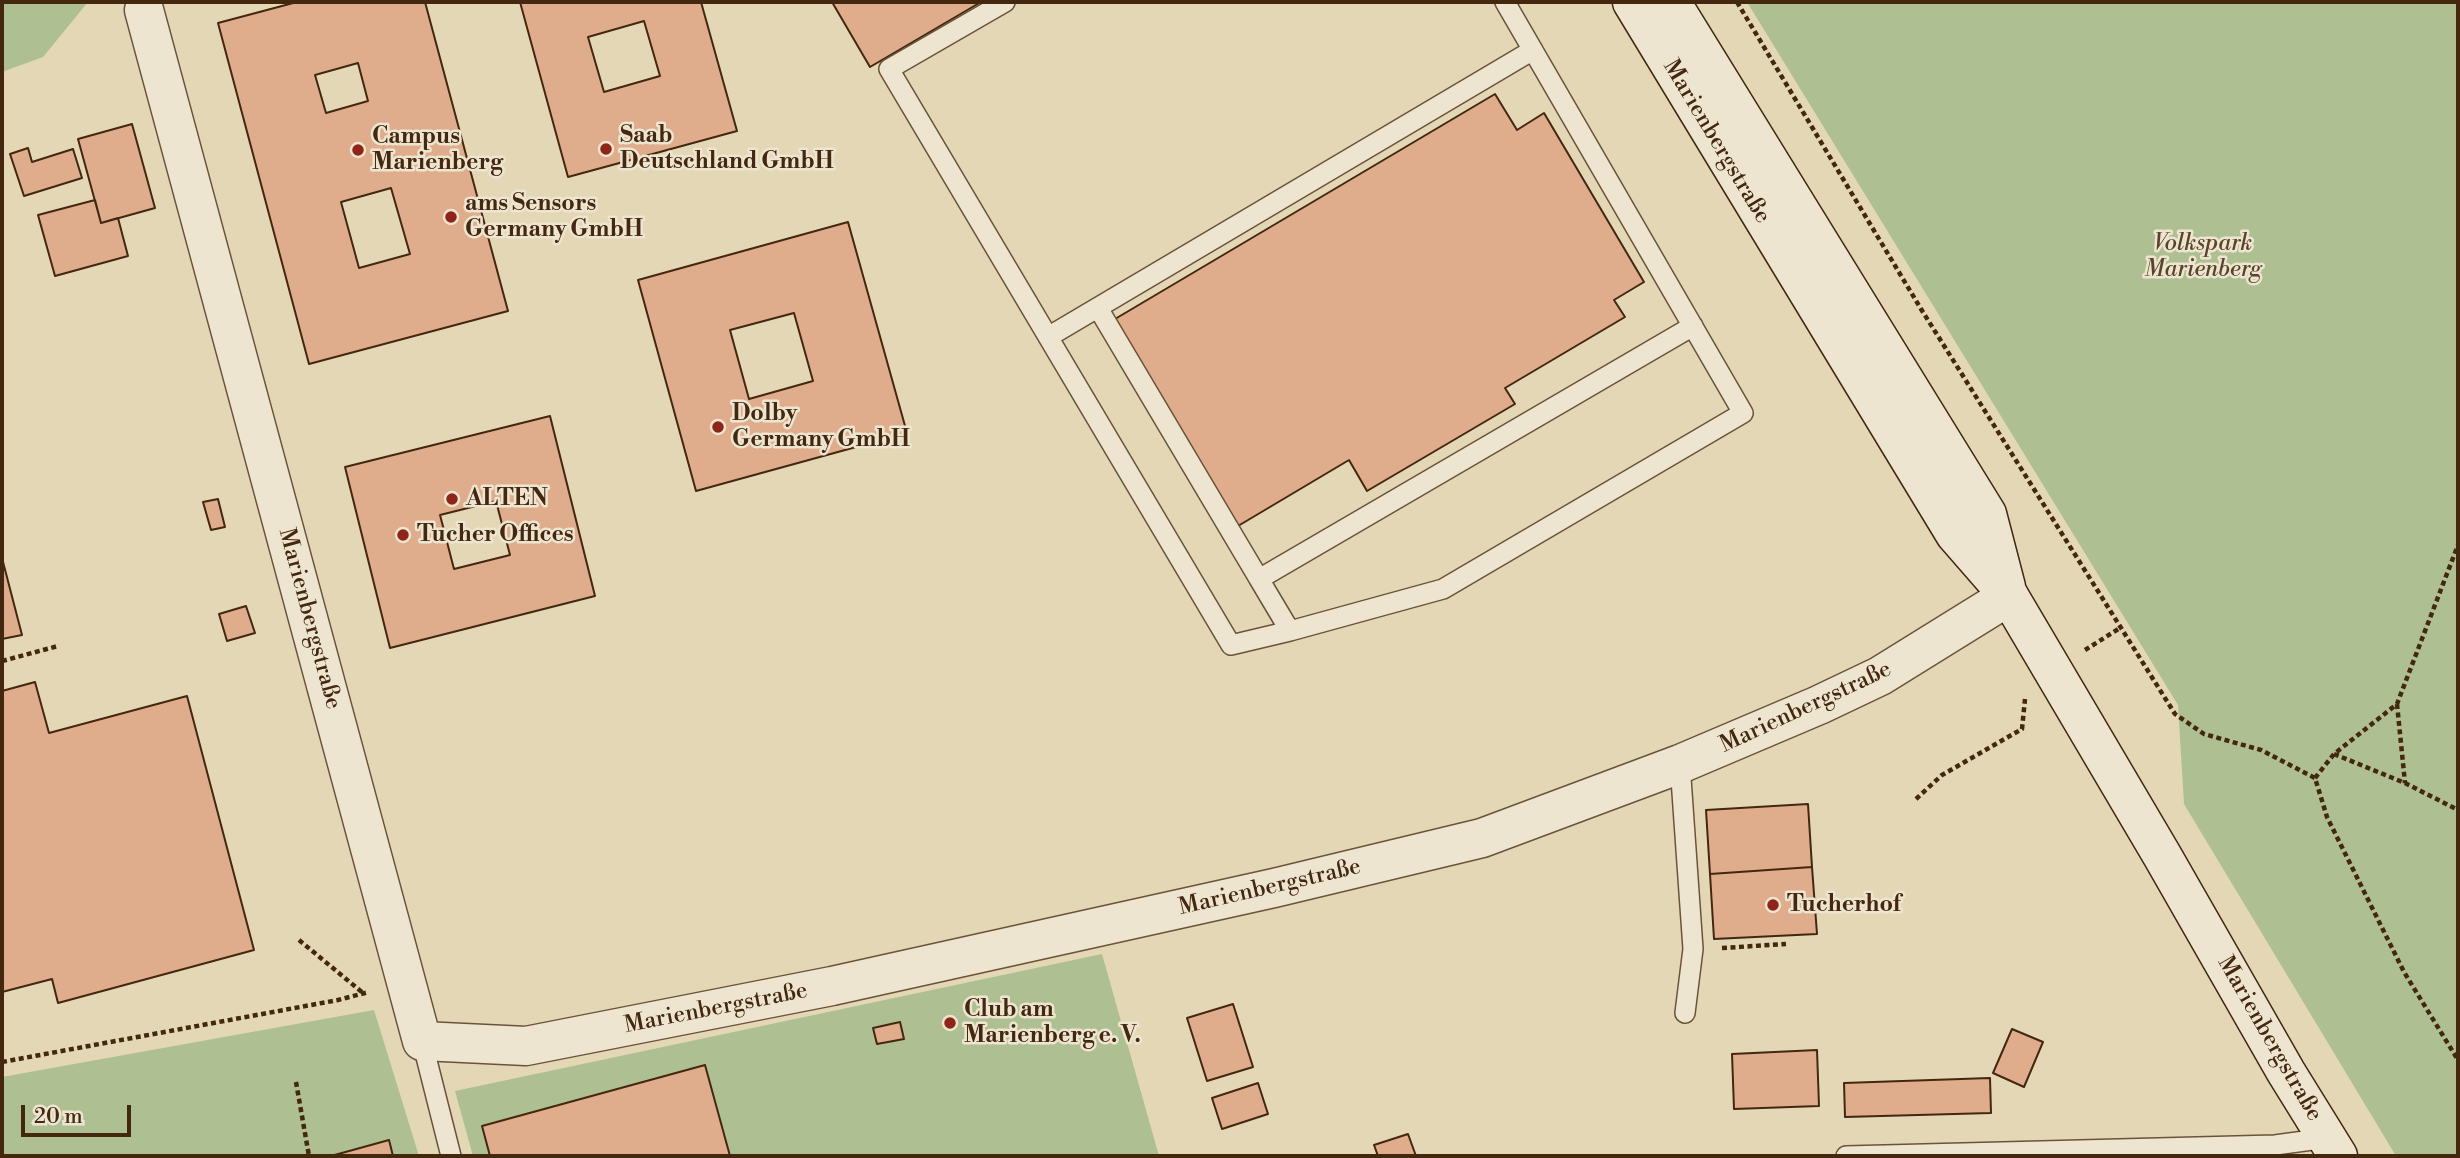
<!DOCTYPE html>
<html>
<head>
<meta charset="utf-8">
<style>
	body { margin:0 }
	#map { position:relative; width:2460px; height:1158px; overflow:hidden; background:#e3d7b6; font-family:"Libre Bodoni",serif }
	canvas { display:block }
	.frame { position:absolute; inset:0; border:4px solid #43270f; pointer-events:none }
	.scale { position:absolute; left:21px; top:1105px; width:110px; height:32px; box-sizing:border-box; border:4px solid #43270f; border-top:0; padding-left:9px; font-size:21px; line-height:24px; white-space:nowrap; color:#43270f; -webkit-text-stroke:5px #ede5d0; paint-order:stroke }
</style>
</head>
<body>
<div id="map">
<canvas width="2460" height="1158"></canvas>
<div class="frame"></div>
<div class="scale">20 m</div>
</div>
<script>
const context = document.querySelector('canvas').getContext('2d');
context.lineJoin = 'round';
function paint(path, color) { context.fillStyle = color; context.fill(path, 'evenodd'); }
function strokePath(path, color, width, dash) { context.strokeStyle = color; context.lineWidth = width; context.lineCap = dash ? 'butt' : 'round'; context.setLineDash(dash || []); context.stroke(path); }
function drawText(font, color, halo, rows, align = 'center') {
  context.font = font + ' "Libre Bodoni",serif'; context.lineWidth = 5; context.setLineDash([]); context.textBaseline = 'middle'; context.strokeStyle = halo; context.fillStyle = color; for (const [text, x, y, turn = 0] of rows) {
    context.save(); context.translate(x, y); context.rotate((+turn || 0) * Math.PI / 180); context.textAlign = isNaN(turn) ? turn : align; if (halo) context.strokeText(text, 0, 0); context.fillText(text, 0, 0); context.restore();
  }
}
paint(new Path2D(`
	M2 2H88L43 57 2 72Z
	M1747 2H2458V1156H2396L2184 804 2178 705Z
	M1102 954 1159 1156H473L455 1091Z
	M374 1010 419 1156H2V1077Z`), '#aebf92');
const building = new Path2D(`
	M297 2H425L508 311 309 364 218 23ZM358 63 368 101 326 113 315 75ZM391 188 410 254 359 268 341 202Z
	M520 2H701L737 131 568 177ZM644 21 660 76 604 92 588 37Z
	M832 2H981L870 67Z
	M1495 94 1517 130 1544 113 1644 282 1614 300 1625 317 1505 388 1515 404 1367 491 1349 460 1238 526 1115 319Z
	M132 124 155 208 101 223 78 139Z
	M28 148 32 162 73 149 82 178 24 196 10 154Z
	M95 200 101 223 118 218 128 256 55 276 38 215Z
	M848 222 907 433 696 491 638 280ZM794 313 813 381 749 399 730 330Z
	M550 416 595 596 390 648 345 467ZM496 501 510 555 454 569 440 515Z
	M218 499 225 527 211 530 203 502Z
	M2 558 22 635 2 639Z
	M246 606 255 633 227 641 219 614Z
	M35 682 49 733 187 696 254 950 58 1003 52 979 2 992V691Z
	M1808 804 1812 867 1710 874 1706 810Z
	M1812 867 1817 934 1714 939 1710 874Z
	M1233 1004 1253 1067 1207 1081 1187 1018Z
	M900 1022 904 1039 877 1044 873 1028Z
	M2012 1029 2043 1042 2024 1087 1993 1073Z
	M1817 1050 1819 1106 1734 1109 1732 1054Z
	M705 1065 730 1156H490L482 1126Z
	M1990 1078 1991 1113 1845 1117 1844 1083Z
	M1258 1083 1268 1114 1222 1129 1212 1098Z
	M1408 1134 1416 1156H1378L1374 1145Z
	M389 1140 393 1156H331Z`);
paint(building, '#dfac8c');
strokePath(building, '#43270f', 2);
const service = new Path2D(`
	M1005 2 889 69 1231 645 1290 631
	M1505 2 1743 413 1443 589 1290 631 1259 579 1693 326
	M1098 308 1259 579
	M1048 337 1533 50
	M1680 764 1693 949 1685 1013
	M422 1041 451 1156
	M1846 1156 2275 1145 2327 1138`);
const minor = new Path2D(`
	M144 10 422 1041 526 1046 832 986 1274 888 1482 838 1680 764 1819 705 1880 676 2009 596`);
const secondary = new Path2D(`
	M1632 2 1955 534 2009 596 2163 857 2286 1072 2338 1156
	M1671 2 1987 514 2006 587`);
strokePath(service, '#6b5339', 22);
strokePath(minor, '#6b5339', 41);
strokePath(secondary, '#43270f', 41);
strokePath(new Path2D(`
	M1737 2 1921 309 2175 714 2204 734 2261 750 2315 778 2327 817 2404 972 2458 1060
	M2085 650 2120 628
	M2 661 58 646
	M2397 704 2405 783
	M2334 754 2405 783 2458 810
	M2315 778 2334 754 2397 704 2458 545
	M1916 799 1942 775 2022 729 2025 699
	M299 940 363 993
	M1722 948 1786 944
	M2 1062 338 1000 369 992
	M296 1082 309 1156`), '#43270f', 4.5, [5, 3.5]);
strokePath(service, '#ede5d0', 19);
strokePath(minor, '#ede5d0', 38);
strokePath(secondary, '#ede5d0', 38);
for (const [x, y, r, color] of [
	[606,149,7,"#8f2418"],
	[358,150,7,"#8f2418"],
	[451,217,7,"#8f2418"],
	[718,427,7,"#8f2418"],
	[452,499,7,"#8f2418"],
	[403,535,7,"#8f2418"],
	[1773,905,7,"#8f2418"],
	[950,1023,7,"#8f2418"]
]) { const dot = new Path2D(); dot.arc(x, y, r, 0, 2 * Math.PI); context.fillStyle = color; context.fill(dot); strokePath(dot, '#ede5d0', 2.5); }
drawText('bold 23px', '#43270f', '#ede5d0', [
	["Saab",620,136],
	["Deutschland GmbH",620,162],
	["Campus",372,137],
	["Marienberg",372,163],
	["ams Sensors",465,204],
	["Germany GmbH",465,230],
	["Dolby",732,414],
	["Germany GmbH",732,440],
	["ALTEN",466,499],
	["Tucher Offices",417,535],
	["Tucherhof",1787,905],
	["Club am",964,1010],
	["Marienberg e. V.",964,1036]
], 'left');
drawText('23px', '#43270f', '#ede5d0', [
	["Marienbergstraße",1716,142,59],
	["Marienbergstraße",309,619,75],
	["Marienbergstraße",1806,708,-25],
	["Marienbergstraße",1270,888,-13],
	["Marienbergstraße",716,1009,-11],
	["Marienbergstraße",2269,1039,60]
]);
drawText('italic 23px', '#584529', '#ede5d0', [
	["Volkspark",2203,244],
	["Marienberg",2203,270]
]);
</script>
</body>
</html>
